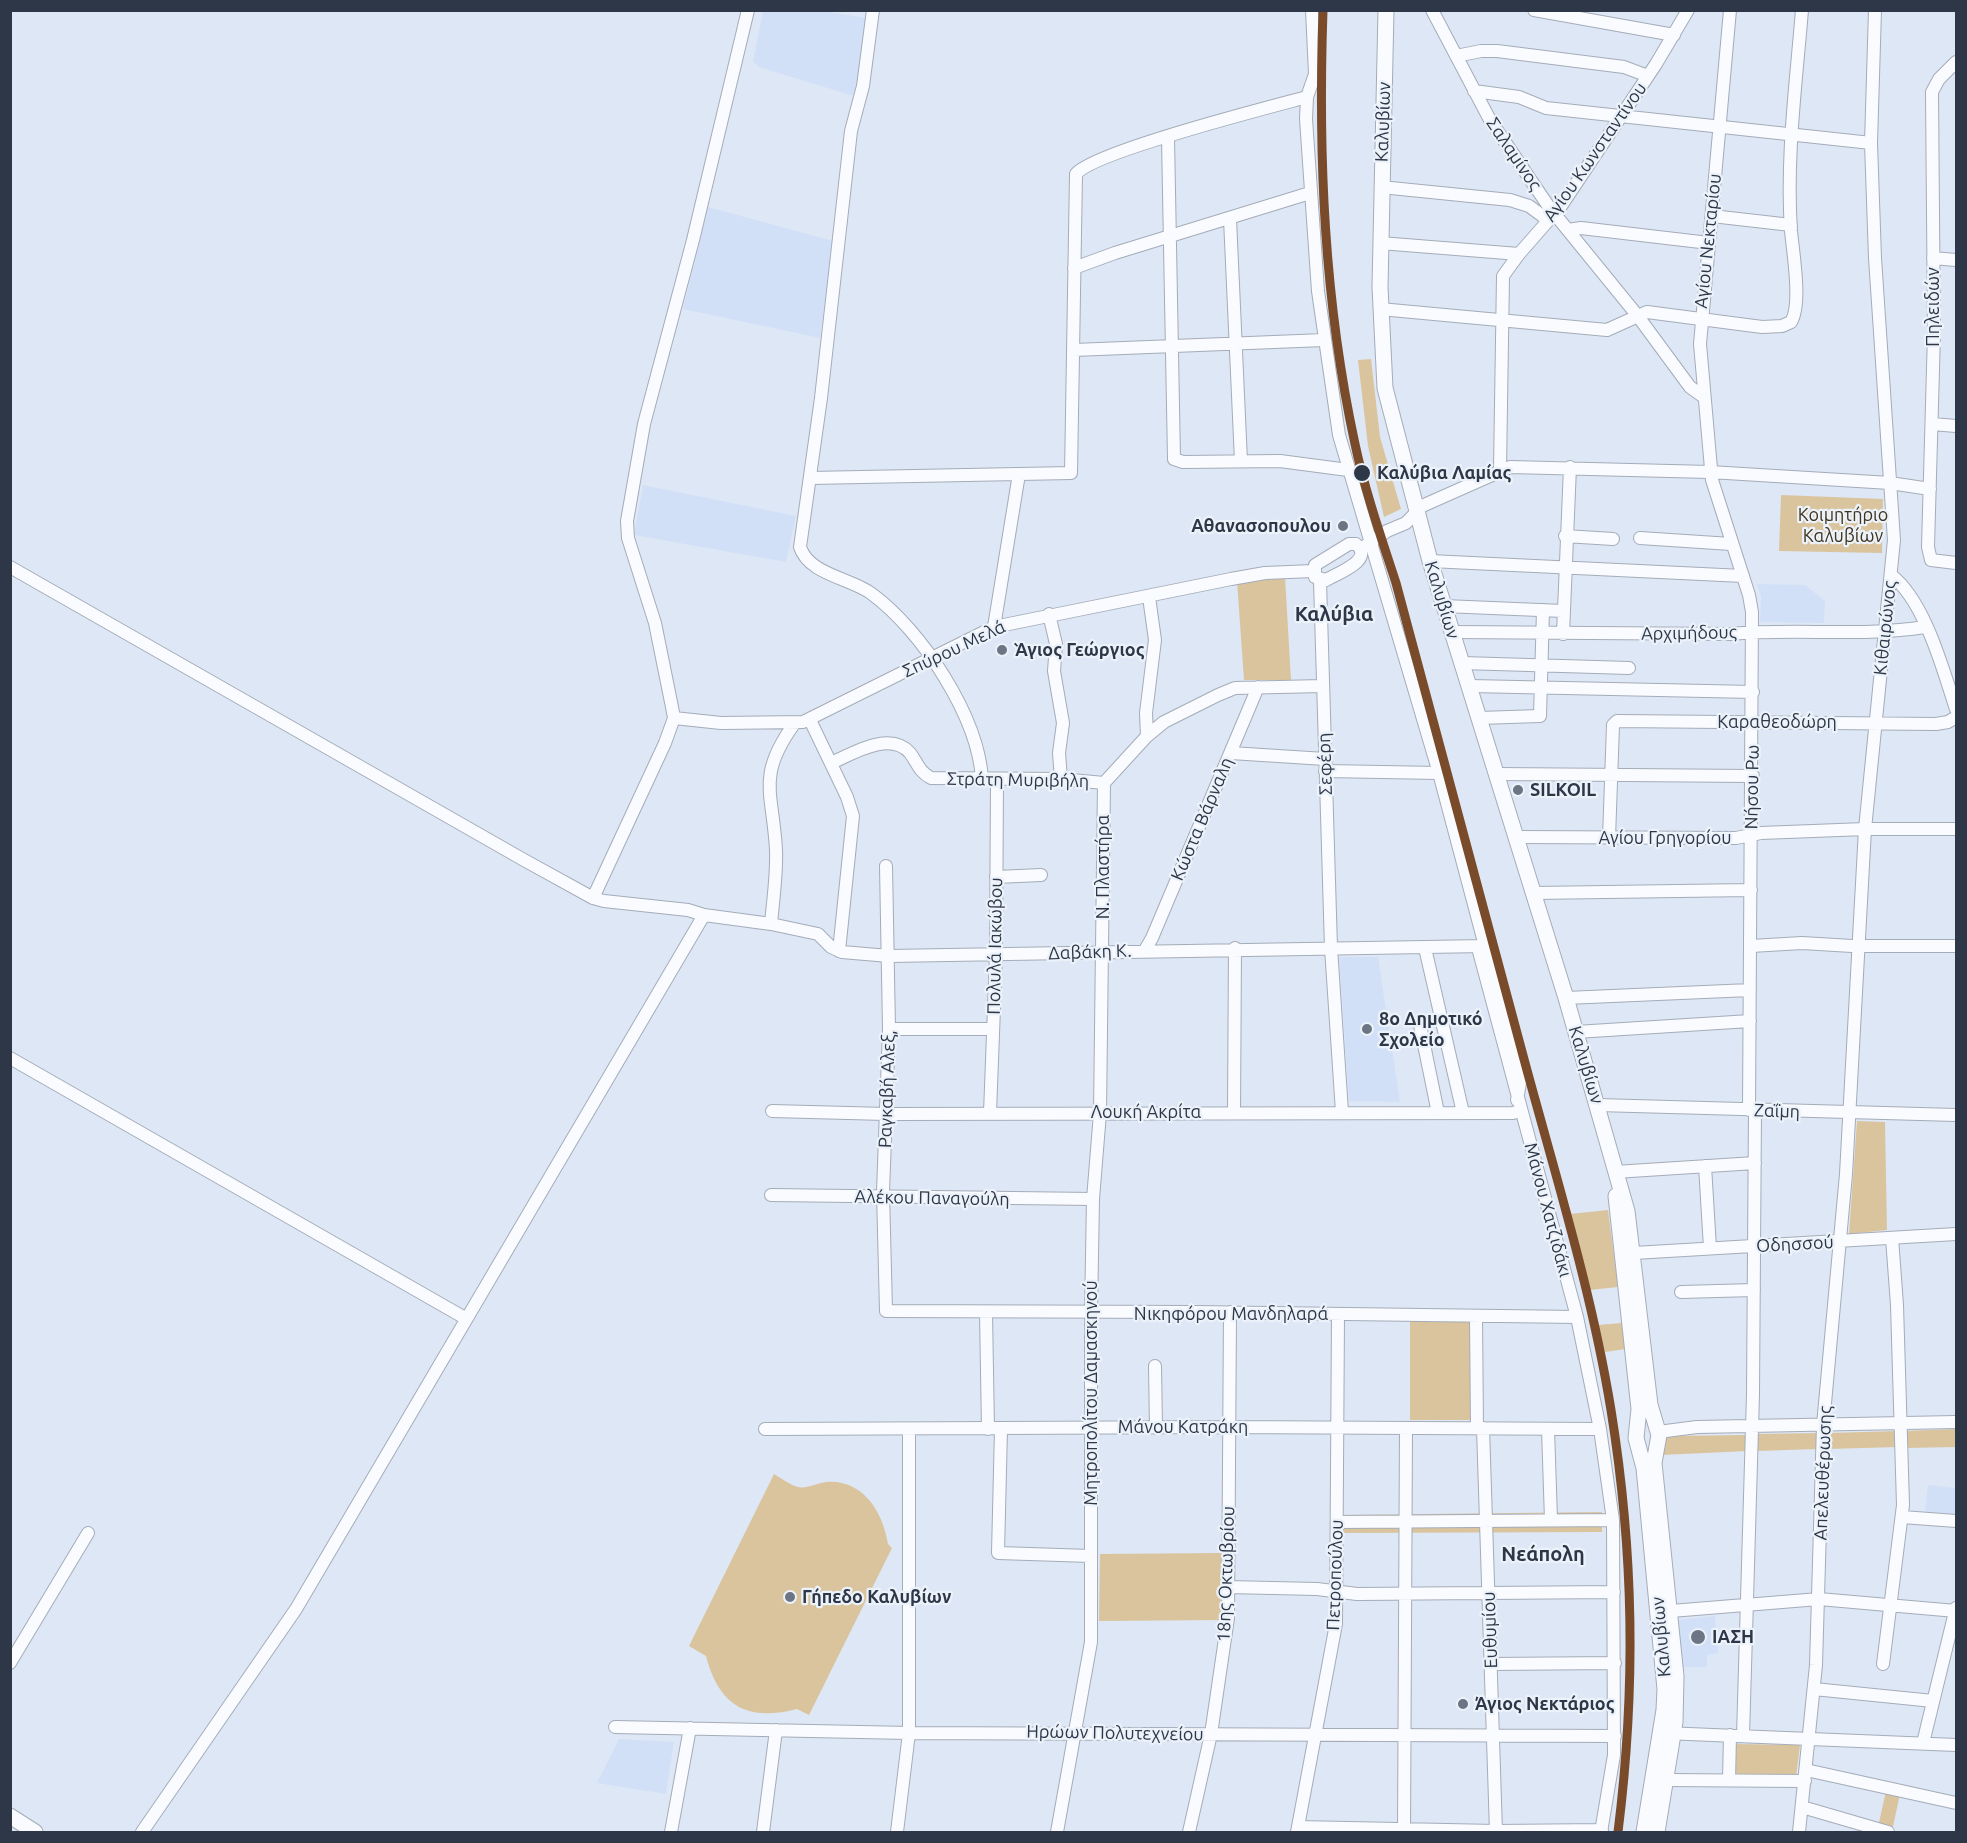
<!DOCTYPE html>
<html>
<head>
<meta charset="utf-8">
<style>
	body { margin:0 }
	#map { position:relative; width:1967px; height:1843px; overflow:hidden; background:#dee7f5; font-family:Ubuntu,sans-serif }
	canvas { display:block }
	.frame { position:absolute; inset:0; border:12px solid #2d3747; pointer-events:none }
</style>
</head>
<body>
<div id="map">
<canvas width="1967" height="1843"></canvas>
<div class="frame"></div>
</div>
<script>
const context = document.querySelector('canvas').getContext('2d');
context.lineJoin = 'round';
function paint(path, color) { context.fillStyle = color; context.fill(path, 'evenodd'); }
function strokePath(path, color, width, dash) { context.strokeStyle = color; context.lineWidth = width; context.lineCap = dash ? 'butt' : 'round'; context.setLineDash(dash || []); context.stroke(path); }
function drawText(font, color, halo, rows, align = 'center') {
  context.font = font + ' Ubuntu,sans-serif'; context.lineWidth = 4.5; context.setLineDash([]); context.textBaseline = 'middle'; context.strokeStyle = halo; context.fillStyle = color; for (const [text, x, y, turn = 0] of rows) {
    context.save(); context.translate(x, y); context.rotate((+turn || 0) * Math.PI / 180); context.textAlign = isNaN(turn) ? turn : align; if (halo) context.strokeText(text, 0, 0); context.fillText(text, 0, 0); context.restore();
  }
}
paint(new Path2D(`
	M763 11H823L866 18 857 97 759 67 753 62Z
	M708 207 833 241 820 338 683 309Z
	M643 485 796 516 786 562 634 535Z
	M1757 584 1805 585 1825 601 1824 623 1760 622 1761 596Z
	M1339 957H1378L1400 1102 1349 1101Z
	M1928 1485 1956 1488V1517L1925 1514Z
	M1715 1616 1718 1653 1707 1655V1667H1682L1678 1620Z
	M619 1739 674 1742 666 1794 597 1783Z`), '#d2e0f7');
paint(new Path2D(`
	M1371 359 1380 437 1401 509 1384 517 1368 446 1358 360Z
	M1781 495 1883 499 1882 553 1779 551Z
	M1285 577 1291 680H1244L1237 581Z
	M1857 1121 1885 1122 1887 1230 1849 1234Z
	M1608 1210 1618 1287 1590 1290 1570 1214Z
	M1410 1321H1470L1471 1420H1410Z
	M1622 1323 1626 1349 1605 1352 1598 1325Z
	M1956 1429V1447L1905 1448 1904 1431Z
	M1897 1431 1898 1447 1828 1449 1829 1433Z
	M1817 1433V1449L1757 1451V1434Z
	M1747 1435V1451L1661 1455 1667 1436Z
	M774 1474C781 1478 790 1485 798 1487 806 1489 818 1483 826 1482 863 1479 883 1512 888 1544L892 1548 809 1715 797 1709C747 1722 719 1706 706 1656L689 1646Z
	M1602 1512V1532L1338 1533 1339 1515Z
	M1221 1553V1620L1099 1621 1100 1554Z
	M1735 1744 1800 1745 1796 1777 1734 1778Z
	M1886 1791 1900 1794 1892 1831 1878 1827Z`), '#dac49e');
const minor = new Path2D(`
	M873 10 863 86 851 131 821 398 800 547C809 575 851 578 872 594 922 631 978 716 982 779
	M1312 10 1315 74 1307 97 1306 119 1318 291 1339 435 1439 773 1485 946 1489 955 1521 1077 1517 1100
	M1432 10 1490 120 1549 207 1637 315 1690 387 1704 397
	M1534 10 1674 35
	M1730 10 1700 344 1712 480 1749 595 1752 612 1749 1110
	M1456 56 1481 51H1497L1624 67 1648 76
	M1956 62 1939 79 1932 92 1934 333 1928 547 1931 560 1956 563
	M1474 91 1519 97 1546 108 1871 143
	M1168 138 1174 459 1183 462 1280 461 1348 470
	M1381 187 1510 200 1529 206 1548 220
	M1712 216 1791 225
	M1230 219 1241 461
	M1568 230 1581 228 1709 243
	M1380 243 1519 254
	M1933 258 1956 260
	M1074 268 1115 253 1310 193
	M1380 309 1607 330 1647 312 1762 327 1782 326 1791 322C1802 304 1793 253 1791 231 1786 157 1796 84 1802 10
	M1074 350 1324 340
	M1932 424 1956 426
	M1500 470 1503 276 1519 254 1561 206 1656 64 1688 10
	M810 478 1071 473 1076 174C1093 152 1270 107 1307 97
	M1565 536 1613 539
	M1640 538 1731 544
	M1349 544H1356C1375 560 1338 573 1326 580L1315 577V565Z
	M1361 549 1387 531 1406 523 1422 506 1510 467 1710 472 1890 483 1930 489
	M1430 561 1743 576
	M10 567 524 860 593 898 604 901 688 910 704 915 771 924 818 934 831 947 842 952 889 956 1485 946
	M1891 575C1925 601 1943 670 1956 709
	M1320 581 1331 948 1342 1112
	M1444 606 1563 611
	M1049 614 1056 644 1054 671 1063 723 1059 753 1061 779
	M994 627 1019 474
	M1452 632 1730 634C1795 628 1861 637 1925 627
	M1563 634 1570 467
	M1462 663 1629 668
	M1470 686 1753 692
	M674 718 721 723 803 722 994 627 1231 579 1265 573 1313 571
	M1479 718 1540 716 1543 610
	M810 720 847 797 853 816 839 951
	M1147 736 1146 713 1155 640 1149 597
	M1231 753 1325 759
	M831 763C852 754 890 730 910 753 917 762 919 772 931 778L1061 779 1104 783
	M1325 771 1439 773
	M1497 774 1753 776
	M1104 783 1147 736 1164 722 1218 695 1235 688 1323 686
	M1516 837 1736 838 1761 833 1865 829H1956
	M1609 838 1613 725 1617 721 1936 724 1948 722 1956 717
	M886 866 889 1029 883 1192 886 1311 1192 1312 1577 1317
	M996 877 1041 875
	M1533 893 1751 890
	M593 898 665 743 674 718 672 707 655 623 628 538 627 521 644 424 693 240 748 10
	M771 924C773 900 777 875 776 850 773 792 756 777 794 724
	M1751 946 1802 943 1852 946H1956
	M1425 948 1463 1113
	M1478 948 1577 1317 1600 1429 1613 1520 1614 1755 1601 1832
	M1145 950 1152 938 1258 687
	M1566 998 1750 990
	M1420 1025 1438 1113
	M889 1029H993
	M1576 1032 1750 1021
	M10 1058 465 1318
	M1598 1105 1956 1115
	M772 1111 886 1114 1513 1113 1520 1111
	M1234 1112 1235 948
	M990 1113 996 955 997 780
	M1705 1166 1710 1248
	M1615 1172 1755 1163
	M771 1195 1093 1199
	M1634 1253 1956 1234
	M1681 1292 1754 1290
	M986 1313 988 1429
	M1476 1317 1477 1428
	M1155 1366 1156 1428
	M1483 1428 1496 1832
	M765 1429 1229 1427 1600 1429
	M1001 1429 998 1553 1091 1556
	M1548 1429 1551 1520
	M1658 1432 1697 1427 1956 1422
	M1902 1517 1956 1521
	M1337 1522 1613 1520
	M1228 1587 1317 1589 1357 1594 1614 1592
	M1671 1611 1819 1599 1956 1611
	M10 1663 88 1533
	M1491 1664 1615 1663
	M1883 1664 1903 1505 1897 1305 1892 1238
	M1814 1689 1933 1701
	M615 1727 909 1733 1615 1736
	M1664 1733 1956 1745
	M1743 1736 1753 1394 1755 1110
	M1923 1743 1956 1608
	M1806 1770 1956 1803
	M1666 1780 1805 1781
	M1729 1780 1730 1735
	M1802 1807 1888 1832
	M1298 1827 1496 1831 1602 1830
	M142 1832 296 1609 704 915
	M671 1832 690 1728
	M763 1832 776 1730
	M897 1832 909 1733V1429
	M1057 1832 1091 1642V1313L1093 1199 1100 1113 1104 783
	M1189 1832 1211 1734 1228 1618 1230 1312
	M1297 1832 1336 1624 1338 1315
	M1404 1832 1406 1428
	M1799 1832 1816 1665 1823 1425 1846 1174 1865 829 1894 540 1875 258 1871 143 1875 10`);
const major = new Path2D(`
	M1386 10 1380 287 1385 388 1430 561 1566 998 1627 1211 1650 1405 1659 1435 1654 1463 1676 1676 1675 1722 1657 1832
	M1616 1196 1639 1409 1636 1438 1644 1468 1665 1689 1664 1710 1644 1832
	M10 1816 35 1832`);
strokePath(minor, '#a4acb9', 14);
strokePath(major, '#a4acb9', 17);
strokePath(minor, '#fafbfe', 12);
strokePath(major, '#fafbfe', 15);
strokePath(new Path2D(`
	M1323 10C1318 156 1324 301 1355 444 1365 491 1381 537 1396 583 1438 738 1479 893 1521 1048 1553 1168 1591 1287 1611 1410 1634 1553 1636 1688 1618 1832`), '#7a4b2a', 9);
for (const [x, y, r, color] of [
	[1362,473,9,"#2d3747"],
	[1343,526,6,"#6b7584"],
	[1002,650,6,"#6b7584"],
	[1518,790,6,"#6b7584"],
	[1367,1029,6,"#6b7584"],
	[790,1597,6,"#6b7584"],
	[1698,1637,8,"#6b7584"],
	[1463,1704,6,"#6b7584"]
]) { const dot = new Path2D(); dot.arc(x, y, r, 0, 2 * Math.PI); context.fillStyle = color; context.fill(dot); strokePath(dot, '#ecf2fa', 2); }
drawText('18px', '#2d3747', '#ecf2fa', [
	["Καλυβίων",1383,122,-88],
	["Αγίου Κωνσταντίνου",1595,152,-55],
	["Σαλαμίνος",1514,154,56],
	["Αγίου Νεκταρίου",1708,241,-84],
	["Πηλειδών",1933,307,-90],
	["Καλυβίων",1442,600,73],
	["Κιθαιρώνος",1885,628,-84],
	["Αρχιμήδους",1689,633,-1],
	["Σπύρου Μελά",954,649,-25],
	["Καραθεοδώρη",1777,722],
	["Σεφέρη",1325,764,-92],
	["Στράτη Μυριβήλη",1018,780,1],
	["Νήσου Ρω",1752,787,-89],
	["Κώστα Βάρναλη",1202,819,-67],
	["Αγίου Γρηγορίου",1665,838],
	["Ν. Πλαστήρα",1103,867,-90],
	["Πολυλά Ιακώβου",995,946,-89],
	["Δαβάκη Κ.",1090,952,-2],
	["Καλυβίων",1586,1065,73],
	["Ραγκαβή Αλεξ,",887,1089,-88],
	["Ζαΐμη",1777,1111,2],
	["Λουκή Ακρίτα",1146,1112],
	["Αλέκου Παναγούλη",932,1198,1],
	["Μάνου Χατζιδάκι",1548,1210,75],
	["Οδησσού",1795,1244,-3],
	["Νικηφόρου Μανδηλαρά",1231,1314],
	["Μητροπολίτου Δαμασκηνού",1091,1393,-90],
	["Μάνου Κατράκη",1183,1427],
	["Απελευθέρωσης",1823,1473,-88],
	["18ης Οκτωβρίου",1226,1574,-88],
	["Πετροπούλου",1335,1575,-88],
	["Ευθυμίου",1490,1630,-92],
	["Καλυβίων",1661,1637,-95],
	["Ηρώων Πολυτεχνείου",1115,1733,1]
]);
drawText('bold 18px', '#2d3747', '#ecf2fa', [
	["Καλύβια Λαμίας",1377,473]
], 'left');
drawText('18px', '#40341e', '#ecf2fa', [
	["Κοιμητήριο",1843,515],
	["Καλυβίων",1843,536]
]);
drawText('bold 18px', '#2d3747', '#ecf2fa', [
	["Αθανασοπουλου",1331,526,"right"],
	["Ὰγιος Γεώργιος",1014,650],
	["SILKOIL",1530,790],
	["8ο Δημοτικό",1379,1019],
	["Σχολείο",1379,1040],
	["Γήπεδο Καλυβίων",802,1597],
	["ΙΑΣΗ",1712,1637],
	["Άγιος Νεκτάριος",1475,1704]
], 'left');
drawText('bold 20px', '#2d3747', '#ecf2fa', [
	["Καλύβια",1334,614],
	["Νεάπολη",1543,1554]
]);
</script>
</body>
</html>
